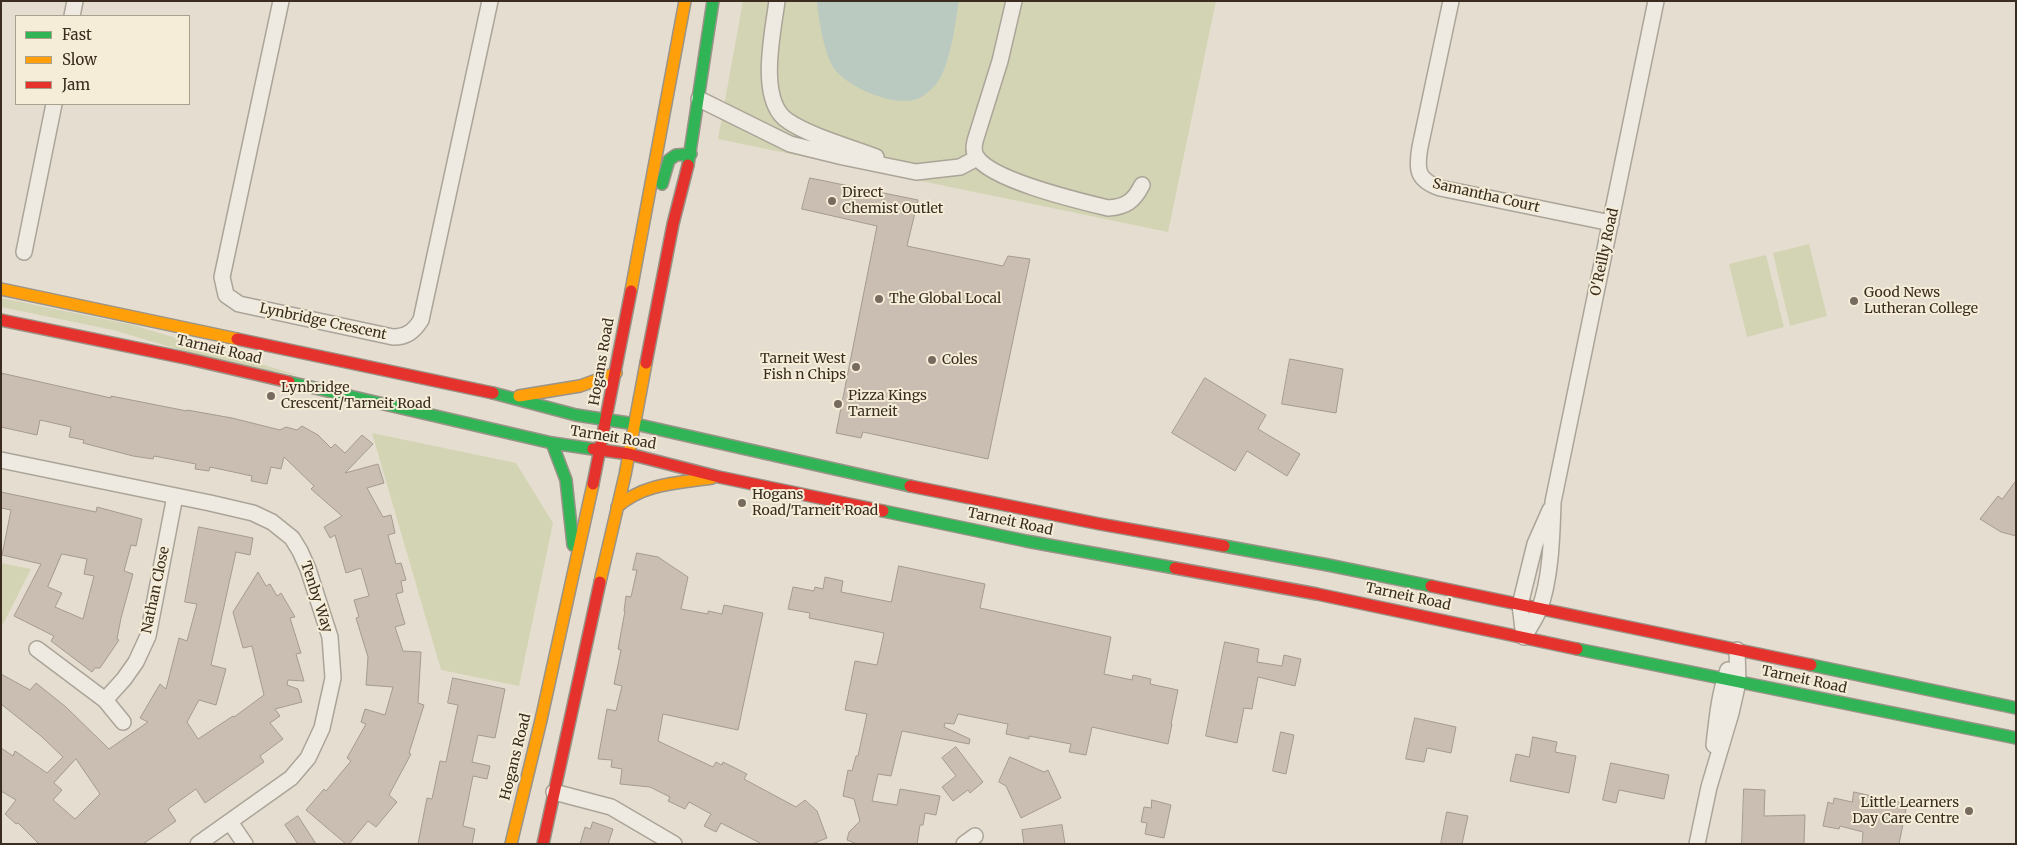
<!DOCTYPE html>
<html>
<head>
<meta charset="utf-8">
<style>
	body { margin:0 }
	#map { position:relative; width:2017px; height:845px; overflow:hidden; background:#e5ded0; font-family:Merriweather,serif }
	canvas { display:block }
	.frame { position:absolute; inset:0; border:2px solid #3a2d20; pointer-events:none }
	.legend { position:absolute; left:15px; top:15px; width:175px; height:90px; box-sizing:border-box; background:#f5edd7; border:1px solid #aaa08e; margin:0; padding:6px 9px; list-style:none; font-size:15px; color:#3a2d20 }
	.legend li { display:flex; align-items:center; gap:10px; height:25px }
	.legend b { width:25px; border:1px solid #aaa08e }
</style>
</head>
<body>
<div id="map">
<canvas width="2017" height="845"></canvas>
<div class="frame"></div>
<ul class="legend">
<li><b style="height:6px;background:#30b455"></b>Fast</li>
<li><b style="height:6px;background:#ff9f0a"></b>Slow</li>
<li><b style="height:6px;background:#e5322d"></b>Jam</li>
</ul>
</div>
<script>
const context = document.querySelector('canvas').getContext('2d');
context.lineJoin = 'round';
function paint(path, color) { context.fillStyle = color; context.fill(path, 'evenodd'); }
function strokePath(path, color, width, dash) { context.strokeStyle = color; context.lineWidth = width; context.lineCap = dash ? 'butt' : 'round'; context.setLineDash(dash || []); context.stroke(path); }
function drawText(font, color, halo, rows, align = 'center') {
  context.font = font + ' Merriweather,serif'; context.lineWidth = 4; context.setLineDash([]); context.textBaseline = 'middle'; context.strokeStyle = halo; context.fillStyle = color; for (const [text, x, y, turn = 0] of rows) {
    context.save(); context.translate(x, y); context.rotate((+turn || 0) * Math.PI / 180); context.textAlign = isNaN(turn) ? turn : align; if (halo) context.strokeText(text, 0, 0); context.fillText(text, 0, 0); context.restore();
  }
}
paint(new Path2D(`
	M743 1H1216L1168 232 718 139Z
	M1809 244 1827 316 1790 326 1773 253Z
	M1766 255 1784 327 1747 337 1729 264Z
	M1 298 133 325 300 376 214 360 113 330 1 307Z
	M372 433 516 463 553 523 519 686 441 670Z
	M1 563 31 569 1 628Z`), '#d3d4b3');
paint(new Path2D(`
	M817 1H959C955 24 951 63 937 83 934 87 928 93 923 96 902 111 851 89 836 71 825 59 818 18 817 1Z`), '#bbcac1');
const building = new Path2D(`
	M810 178 918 200 907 246 1003 266 1008 256 1030 259 988 459 863 432 861 438 836 433 877 226 802 209Z
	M1290 359 1343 369 1336 413 1282 404Z
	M1 373 111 398V396L187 411V410L232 418 280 430 286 427 297 430 302 426 318 435 331 448 335 444 345 453 362 435 373 444 345 473 378 464 384 483 367 488 383 517 391 515 395 533 388 535 396 564 401 563 406 580 401 581 403 592 396 594 405 624 395 627 403 651 421 652 418 703 424 705 409 753 411 754 389 795 397 802 376 827 368 821 349 844H346L306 810 324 789 326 791 351 761 347 758 366 724 361 722 365 709 385 715 393 687 366 685 368 657 356 618 359 617 354 600 369 596 361 568 346 573 335 535 330 538 324 527 342 516 311 489 314 486 284 457 281 469 271 467 267 484 251 481 252 476 210 467 209 471 195 469 196 464 154 456 153 459 133 456 83 443 84 440 69 437 71 427 40 420 37 435 1 427Z
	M1205 378 1266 415 1258 429 1300 454 1287 476 1247 451 1235 471 1172 433Z
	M2016 481V536L2001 532 1980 519 1998 496 2002 499Z
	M1 492 96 512 97 507 142 519 136 546 131 545 124 571 133 574 121 618 117 639 119 640 100 668H95L92 672 51 641 54 636 14 616 41 564 2 555 11 510 1 508ZM62 554 87 559 84 574 94 576 83 619 55 607 62 593 48 587Z
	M199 527 253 538 250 555 236 552 211 665 226 669 216 705 199 700 187 722 198 739 233 716 234 717 264 695 252 646 243 648 233 612 258 572 266 586 270 584 277 596 281 593 295 617 290 618 301 653 296 654 304 681 288 680 287 685 298 689 302 702 275 709 280 716 270 723 283 739 260 756 264 762 205 803 196 789 168 809 176 821 143 844H39L18 823 16 824 5 814 16 800 1 791V748L13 756 15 751 47 773 63 757 41 736 1 704V674L30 690 36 683 66 707 109 749 148 722 140 718 160 684 166 689 179 638 187 641 197 604 185 602ZM76 759 100 794 75 819 53 800 62 790 54 783Z
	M637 553 658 557 688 577 681 609 708 614V611L722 614 724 605 763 613 738 730 663 714 658 741 713 767 716 762 722 765 723 762 747 774 744 779 796 807 805 800 817 811 827 838 812 844H762L721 823 716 832 704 826 711 814 689 802 685 809 668 801 670 797 650 787 620 784 622 769 611 767 612 760 598 759 607 709 616 711 622 686 614 684 621 650 618 649 625 611H624L626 596 631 597 637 570H633Z
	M899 566 985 584 980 608 1111 637 1104 674 1132 680 1133 675 1151 679 1150 684 1178 690 1171 724H1172L1168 744 1092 727 1086 755 1069 752 1071 744 1029 736V739L1006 734 1008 724 958 714 954 724 945 723 944 727 970 739 969 744 902 731 891 776 878 774 872 801 897 805 900 789 940 796 936 815 925 813 923 825H920L917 844H857L847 840 849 832 860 821 854 799 843 796 848 770 852 771 856 756H858L867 714 845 710 855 661 877 665 884 633 809 618 810 613 788 609 793 587 814 591 815 587 823 589 825 577 843 581 841 592 891 602Z
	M1225 642 1259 649 1257 662 1282 666 1284 655 1301 659 1295 686 1258 677 1252 709 1244 708 1237 743 1206 736Z
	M453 678 505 689 495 738 478 735 472 762 490 766 487 779 473 776 463 826 475 829 472 844H418L427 798 432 799 440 761 446 762 458 705 448 703Z
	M1415 718 1456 727 1451 753 1427 748 1424 762 1406 759Z
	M1281 732 1294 735 1286 774 1273 771Z
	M1533 737 1557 742 1555 752 1576 756 1569 793 1510 781 1516 754 1529 757Z
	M956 747 983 782 970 793 968 790 953 801 942 787 956 776 942 758Z
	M1010 757 1044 772 1048 770 1061 798 1021 818 1006 786 999 782Z
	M1611 763 1669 775 1664 799 1619 790 1616 803 1603 800Z
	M1744 789 1765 790 1764 816 1805 815 1804 844H1742Z
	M1854 792 1907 804 1899 844H1862L1863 832 1840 826 1839 829 1823 826 1828 802 1833 804 1834 798 1852 802Z
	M1152 800 1171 805 1164 838 1145 834 1147 823 1141 822 1144 807 1151 808Z
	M1447 812 1468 816 1462 844H1441Z
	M298 816 316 844H298L285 825Z
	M593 822 613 829 608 844H580L585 827 590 829Z
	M1062 825 1065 844H1024L1022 830Z`);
paint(building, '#c9beb1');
strokePath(building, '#a59a8f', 1);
const street = new Path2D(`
	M281 1 222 277 226 295 239 304 393 337C407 337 414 331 421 320L490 1
	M777 1C773 32 757 101 788 121 810 136 850 147 876 157
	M1014 1 1000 61 975 141C974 146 973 151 976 156 990 180 1079 201 1108 208 1126 207 1134 201 1142 185
	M1451 1 1420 147C1416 170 1417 180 1440 188L1611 223
	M72 16 75 1
	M699 99 790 144 843 157 916 172 960 167 977 158
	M24 252 54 104
	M1 460 210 503 253 513 272 522 292 538 300 551 308 569 330 637 333 678 322 728 308 758 291 778 198 844
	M1524 637C1529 628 1535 619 1539 610 1551 580 1552 534 1553 502L1656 1
	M1524 637 1520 605 1535 544 1550 510
	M37 649 105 700 123 722
	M105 700 124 679 136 662 148 636 175 496
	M1714 745C1717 720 1719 694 1728 670
	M554 792 611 807 674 844
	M230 822 245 844
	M964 844 975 836
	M1697 844 1709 787 1731 713 1738 682 1737 650`);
const fast = new Path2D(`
	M688 165 713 1
	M662 184 669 160 676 155 691 154
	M289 382 552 443 593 449
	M493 393 576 415 635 424 910 486
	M552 443 566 480 573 545
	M883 511 1026 541 1175 568
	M1224 546 1328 565 1431 586
	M1577 649 2016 738
	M1811 665 2016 708`);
const slow = new Path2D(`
	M1 289 237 339
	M631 291 685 1
	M519 396 580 386 616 373
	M617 507C644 483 678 483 712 478
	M600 582 625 475 646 363
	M511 844 541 720 593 484`);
const jam = new Path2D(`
	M1 320 185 358 289 382
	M237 339 493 393
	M646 363 673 224 688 165
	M593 449 629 454 719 477 883 511
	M593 484 631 291
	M910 486 1100 524 1224 546
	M1175 568 1317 594 1577 649
	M1431 586 1811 665
	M543 844 600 582`);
strokePath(street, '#aba498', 18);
strokePath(fast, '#9a9388', 14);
strokePath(slow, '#9a9388', 14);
strokePath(jam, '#9a9388', 14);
strokePath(street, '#eeeae1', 15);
strokePath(fast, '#30b455', 11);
strokePath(slow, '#ff9f0a', 11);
strokePath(jam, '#e5322d', 11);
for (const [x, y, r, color] of [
	[832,201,5,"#766b5e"],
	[879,299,5,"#766b5e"],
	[1854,301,5,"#766b5e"],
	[932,360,5,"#766b5e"],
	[856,367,5,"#766b5e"],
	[271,396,5,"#766b5e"],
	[838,404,5,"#766b5e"],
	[742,503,5,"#766b5e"],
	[1969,811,5,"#766b5e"]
]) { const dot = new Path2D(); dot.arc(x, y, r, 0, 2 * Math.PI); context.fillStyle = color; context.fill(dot); strokePath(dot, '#f5edd7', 2); }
drawText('14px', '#3a2d20', '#f5edd7', [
	["Direct",842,193],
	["Chemist Outlet",842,209],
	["Good News",1864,293],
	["Lutheran College",1864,309],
	["The Global Local",889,299],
	["Tarneit West",846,359,"right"],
	["Fish n Chips",846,375,"right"],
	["Coles",942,360],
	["Lynbridge",281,388],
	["Crescent/Tarneit Road",281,404],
	["Pizza Kings",848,396],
	["Tarneit",848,412],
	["Hogans",752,495],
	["Road/Tarneit Road",752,511],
	["Little Learners",1959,803,"right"],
	["Day Care Centre",1959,819,"right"]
], 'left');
drawText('14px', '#3a2d20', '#f5edd7', [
	["Samantha Court",1486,196,13],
	["O'Reilly Road",1605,252,-78],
	["Lynbridge Crescent",323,322,12],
	["Tarneit Road",219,350,13],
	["Hogans Road",602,362,-80],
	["Tarneit Road",613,438,9],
	["Tarneit Road",1010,522,12],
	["Nathan Close",156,590,-78],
	["Tenby Way",316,597,72],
	["Tarneit Road",1408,597,12],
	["Tarneit Road",1804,680,12],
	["Hogans Road",516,757,-76]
]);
</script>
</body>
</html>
